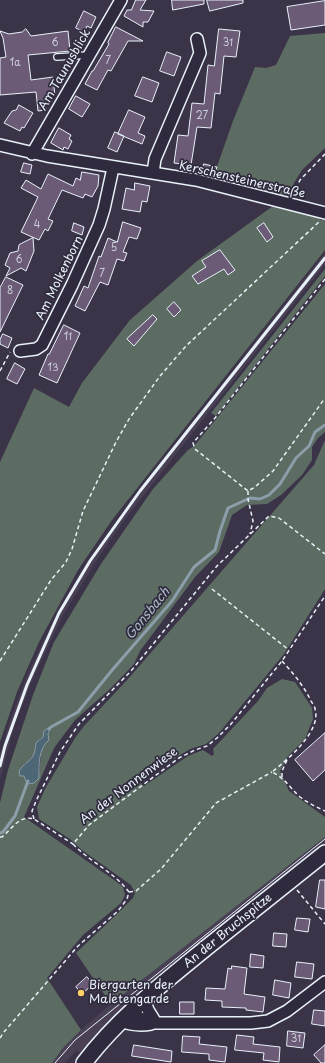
<!DOCTYPE html>
<html>
<head>
<meta charset="utf-8">
<style>
	body { margin:0 }
	canvas { display:block; background:#3b3448 }
</style>
</head>
<body>
<canvas width="325" height="1063"></canvas>
<script>
const context = document.querySelector('canvas').getContext('2d');
context.lineJoin = 'round';
function paint(path, color) { context.fillStyle = color; context.fill(path, 'evenodd'); }
function strokePath(path, color, width, dash) { context.strokeStyle = color; context.lineWidth = width; context.lineCap = dash ? 'butt' : 'round'; context.setLineDash(dash || []); context.stroke(path); }
function drawText(font, color, halo, rows, align = 'center') {
  context.font = font + ' "Playpen Sans",sans-serif'; context.lineWidth = 3.5; context.setLineDash([]); context.textBaseline = 'middle'; context.strokeStyle = halo; context.fillStyle = color; for (const [text, x, y, turn = 0] of rows) {
    context.save(); context.translate(x, y); context.rotate((+turn || 0) * Math.PI / 180); context.textAlign = isNaN(turn) ? turn : align; if (halo) context.strokeText(text, 0, 0); context.fillText(text, 0, 0); context.restore();
  }
}
paint(new Path2D(`
	M325 253V264L125 519 96 561 63 615 33 678 15 723 0 779V755L10 721 27 676 58 611 90 559 139 490Z
	M325 837V847L78 1062 77 1061 81 1054 77 1050 65 1063H52L63 1048 81 1030 111 1004Z`), '#494056');
paint(new Path2D(`
	M325 33V148L302 170 294 183 289 197 213 178 233 121 255 67 266 68 276 65 290 36Z
	M273 206 315 216 321 220H325V250L112 520 78 570 39 642 17 692 0 742V462L34 388 69 407 82 383 130 320 197 261Z
	M325 269V276L216 416 211 413Z
	M325 284V432L318 438 312 447V460L302 475 281 495 267 504 247 505 232 515 219 552 195 577 140 651 134 664 110 689 75 720 54 748 24 817 114 880 123 887 125 895 121 903 83 935 47 978 81 1030 63 1048 52 1063H0V803L8 770 33 695 54 642 101 564 153 489 187 451 195 445ZM51 728 41 752 39 778 27 784 24 776V764L32 759 35 753 36 743Z
	M325 440V589L284 654 219 733 206 744 190 749 160 767 139 782 144 786 188 756 203 750 212 756 214 754 213 749 258 701 267 688 282 679 295 682 312 708 313 719 305 739 288 756 280 771 289 791 325 817V837L111 1004 76 953 115 916 133 898 135 893 131 885 82 850 70 839 39 819 37 807 45 789 75 738 84 726 128 679 314 465Z`), '#5d6c62');
const water = new Path2D(`
	M51 727 48 734 49 740C38 749 39 765 39 778L34 783 27 784 24 776H20L19 771C29 757 34 763 36 743L43 737 44 731Z`);
paint(water, '#4d6776');
strokePath(water, '#8b9eaa', 1);
strokePath(new Path2D(`
	M49 729 51 727 78 712 113 669 172 601 194 567 215 550 220 531 228 508 250 498 260 499 269 495 280 484 296 458 309 446 315 432 325 425
	M0 833 3 832 15 816 28 781`), '#8b9eaa', 3);
const building = new Path2D(`
	M136 0H146L140 10 154 11 148 22H143V27L124 16 127 10H131Z
	M172 0H204V4L173 10Z
	M207 0H243V3L210 11Z
	M325 1V25L291 30 287 7Z
	M84 11 96 17 91 28 87 26 84 32 76 28Z
	M116 27 143 41H128L111 71 108 70 97 90 85 84 92 71H93L109 44 108 43Z
	M26 29 31 36 68 31 70 51 28 55 31 80 53 77 55 96 44 97 46 110 38 111 36 92 0 95V58L6 57 3 38 0 31 9 34 22 32Z
	M219 29 240 31 236 57 224 56 220 94 215 93 211 128 197 127 191 165 174 163 178 135 188 136 192 103 204 104 208 65 214 66Z
	M167 52 181 57 174 76 160 71Z
	M143 77 159 83 152 102 135 96Z
	M76 96 90 104 82 117 69 109Z
	M19 105 33 113 24 128 22 127 20 131 4 123 12 111 16 110Z
	M129 110 145 117 138 133 145 136 142 144 118 134Z
	M59 128 71 135 69 139 72 141 68 149 64 147 63 150 51 143Z
	M115 132 124 136 117 152 108 148Z
	M24 163 32 165 30 174 21 172Z
	M204 164 217 167 214 175 202 171Z
	M82 172 99 175 98 186 92 197 85 194 83 198 62 190 48 219 53 221 48 231 45 229 39 240 21 232 38 197 21 188 26 180 41 189 48 174 73 186 76 178 80 180Z
	M135 183 150 186 147 202 142 201 140 212 122 209 126 188 134 190Z
	M123 222 141 228 137 239 129 237 123 252 127 253 124 261 117 259 108 285 100 282 85 311 75 306 84 286 88 288 99 256 101 257 108 238 117 242Z
	M74 223 84 227 82 235 72 231Z
	M264 223 273 237 267 242 257 228Z
	M33 238 34 251 26 271 21 268 6 276 10 268 5 265 10 253 18 251 19 245Z
	M220 250 235 270 228 275 224 269 198 284 192 276 206 267 202 261Z
	M6 277 23 285 0 332V288Z
	M174 302 181 310 174 317 167 309Z
	M153 315 157 319 134 346 127 339Z
	M64 325 80 333 57 383 39 375 48 354H49Z
	M3 334 12 338 8 348 0 344V340Z
	M15 363 25 369 17 384 7 379Z
	M325 733V770L313 781 295 760Z
	M320 880H325V909L316 907Z
	M297 918 310 919 308 932 295 930Z
	M274 933 287 934 286 947 273 946Z
	M251 954 264 956 263 968 250 967Z
	M297 962 314 964 312 979 295 977Z
	M232 966 247 968 244 994 265 997 263 1012 246 1010V1008L222 1007V1001L205 1000 206 988 225 989 228 968 231 969Z
	M87 977 93 984 82 994 76 987Z
	M275 980 291 983 289 998 273 995Z
	M180 1002H194V1014H180Z
	M314 1010 325 1011V1026L312 1024Z
	M288 1031 305 1033 303 1048 287 1046Z
	M237 1035 254 1037 253 1044 280 1047 279 1062 263 1060 264 1053 235 1050Z
	M183 1036 200 1037 199 1044 227 1047 225 1062 209 1060V1054L182 1052Z
	M134 1045 172 1051 171 1062 132 1056Z
	M325 1045V1063H321L314 1055Z`);
paint(building, '#6b5b76');
strokePath(building, '#e8f1f8', 1);
const lane = new Path2D(`
	M57 57 89 55`);
const street = new Path2D(`
	M0 145 47 156 196 180 325 213
	M32 154 121 0
	M153 173 155 159 200 53 197 39
	M20 351 36 349 42 345 72 285 99 225 104 209 113 168
	M144 999 148 1010 156 1023
	M131 1011C139 1018 145 1022 156 1023H251L268 1021 287 1011 325 982
	M120 1021C131 1025 140 1026 151 1024`);
const secondary = new Path2D(`
	M84 1063C118 1018 162 984 206 948 245 917 285 885 325 853`);
strokePath(lane, '#e8f1f8', 8);
strokePath(street, '#e8f1f8', 14);
strokePath(secondary, '#e8f1f8', 18);
strokePath(new Path2D(`
	M293 195 300 180 325 154
	M325 279 215 418 193 443 195 449 248 491 255 487 273 471 325 398
	M0 371 10 352
	M248 491V499L253 521 250 534
	M212 589 289 650
	M0 661 51 580 66 562 72 549 83 511 116 442 129 419 160 376 186 346 319 222
	M282 661C293 673 304 686 311 701 312 703 315 706 315 709 322 731 287 760 272 772 286 779 289 787 300 797 308 803 316 807 325 811
	M282 777V771L287 760
	M34 819 32 811 36 801 60 752 79 724 131 671 217 566 269 516 279 518 325 554
	M0 837H2C13 828 19 815 34 819L73 844
	M297 890 325 924
	M129 892 136 891 161 869 216 803 272 772
	M0 1038 4 1032 78 946 118 911 127 899 129 892C114 872 90 862 73 844L89 825 179 758 195 750 207 746 217 738 231 724 282 661 325 596`), '#e8f1f8', 1.5, [4, 3]);
strokePath(lane, '#2f2a3d', 5.5);
strokePath(street, '#2f2a3d', 11);
strokePath(secondary, '#2f2a3d', 15);
strokePath(new Path2D(`
	M55 1063 75 1040 325 839`), '#e8f1f8', 1);
strokePath(new Path2D(`
	M0 766 5 746 27 685 59 613 90 561 140 491 325 258`), '#e8f1f8', 3);
for (const [x, y, r, color] of [
	[81,993,4,"#ffd166"]
]) { const dot = new Path2D(); dot.arc(x, y, r, 0, 2 * Math.PI); context.fillStyle = color; context.fill(dot); strokePath(dot, '#2f2a3d', 1.5); }
drawText('10px', '#c9ccd8', null, [
	["6",55,43],
	["31",228,43],
	["7",108,61],
	["1a",15,63],
	["27",202,116],
	["4",37,225],
	["5",114,248],
	["6",19,260],
	["7",102,274],
	["8",10,291],
	["11",68,337],
	["13",53,368],
	["31",296,1039]
]);
drawText('12px', '#e8f1f8', '#2f2a3d', [
	["Am Taunusblick",65,70,-60],
	["Kerschensteinerstraße",242,180,13],
	["Am Molkenborn",60,278,-64],
	["An der Nonnenwiese",129,786,-37],
	["An der Bruchspitze",228,931,-39]
]);
drawText('12px', '#e8f1f8', '#2f2a3d', [
	["Biergarten der",89,986],
	["Maletengarde",89,1000]
], 'left');
drawText('italic 13px', '#aabac4', '#2f2a3d', [
	["Gonsbach",148,614,-51]
]);
</script>
</body>
</html>
